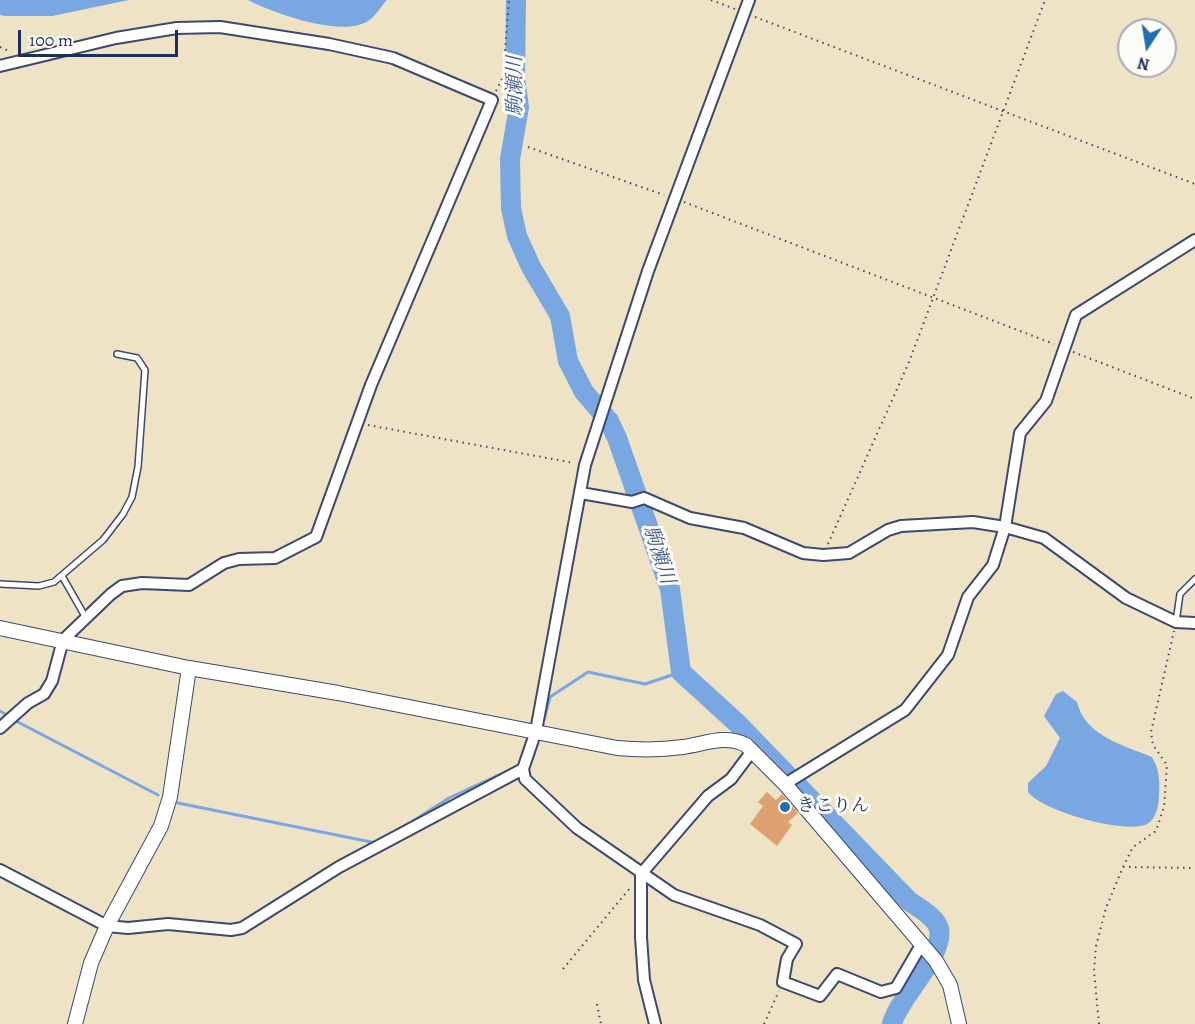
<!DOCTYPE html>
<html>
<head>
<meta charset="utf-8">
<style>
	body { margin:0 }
	#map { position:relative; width:1195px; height:1024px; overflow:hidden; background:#efe3c6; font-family:Alegreya,serif }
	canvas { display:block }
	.north { position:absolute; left:1117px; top:18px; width:60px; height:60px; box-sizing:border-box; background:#fdfcf7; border:2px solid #a3aaba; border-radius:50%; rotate:192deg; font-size:16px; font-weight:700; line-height:24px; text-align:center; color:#1b2f5e }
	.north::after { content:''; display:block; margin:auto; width:21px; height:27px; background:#1f6fb2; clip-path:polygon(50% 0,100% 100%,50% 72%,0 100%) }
	.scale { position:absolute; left:18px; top:30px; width:160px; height:27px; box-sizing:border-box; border:3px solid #1b2f5e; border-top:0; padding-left:8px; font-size:18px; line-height:21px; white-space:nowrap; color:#1b2f5e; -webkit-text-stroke:4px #fdfcf7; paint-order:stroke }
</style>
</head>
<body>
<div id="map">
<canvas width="1195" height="1024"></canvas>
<div class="north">N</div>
<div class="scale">100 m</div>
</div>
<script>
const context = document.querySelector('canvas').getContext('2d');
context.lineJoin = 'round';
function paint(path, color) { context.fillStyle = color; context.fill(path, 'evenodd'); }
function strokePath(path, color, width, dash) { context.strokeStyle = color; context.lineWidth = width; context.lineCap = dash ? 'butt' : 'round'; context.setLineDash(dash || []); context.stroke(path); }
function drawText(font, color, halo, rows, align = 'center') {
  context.font = font + ' Alegreya,"Noto Serif JP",serif'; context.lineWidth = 6; context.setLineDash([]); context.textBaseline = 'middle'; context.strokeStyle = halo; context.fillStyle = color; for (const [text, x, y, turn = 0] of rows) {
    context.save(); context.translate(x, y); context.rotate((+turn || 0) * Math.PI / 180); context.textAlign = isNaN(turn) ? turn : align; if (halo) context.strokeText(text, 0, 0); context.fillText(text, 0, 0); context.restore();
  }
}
paint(new Path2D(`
	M0 0H129L52 16H5L0 15Z
	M248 0H387C381 6 375 17 368 21 342 38 273 13 248 0Z
	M1063 691 1077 702C1085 736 1123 745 1152 757 1159 769 1160 779 1159 793 1159 804 1157 820 1145 825 1121 833 1042 811 1028 792V783L1046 766 1060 738 1044 716 1056 694Z`), '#79a7e2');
strokePath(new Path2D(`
	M0 711 5 714
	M14 720 158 795
	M544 720 550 697 588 672 645 684 681 672
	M178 803 376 843
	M405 826 449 798 518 766`), '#79a7e2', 3);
strokePath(new Path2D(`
	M516 0 515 78 519 107 510 159 511 208 517 236 531 267 560 316 568 361 584 392 609 421 617 438 670 589 681 672 738 724 909 901C919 908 936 917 939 929 945 955 897 1000 892 1024`), '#79a7e2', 20);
paint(new Path2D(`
	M767 792 776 800 782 794 798 813 788 822 792 825 777 846 750 824 763 806 758 802Z`), '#dea272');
const service = new Path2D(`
	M62 576 86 618
	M0 584 39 586 54 582 103 540 123 514 132 497 138 467 145 370 137 358 117 354
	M1176 622 1180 594 1195 579`);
const minor = new Path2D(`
	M749 0 648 271 585 465 536 731 523 769 525 779 577 828 674 895 760 925 796 944 787 959 783 982 820 996 837 974 881 992 896 988 921 945
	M0 66 116 38 177 28 220 27 329 44 393 58 492 100 371 385 316 537 275 558 239 559 224 563 189 585 142 583 122 586 111 594 63 640 52 681 44 694 28 703 0 728
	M581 493 632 502 644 498 690 518 744 528 803 553 823 555 849 553 888 530 901 526 973 522 1005 527 1044 538 1126 598 1176 622 1195 623
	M785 784 905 710 948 655 968 597 993 565 1005 527 1020 433 1046 401 1076 315 1195 240
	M0 870 107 926 128 928 168 924 231 930 242 928 339 867 523 769
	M655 1024 644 980 641 937V874L708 796 731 779 752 751`);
const tertiary = new Path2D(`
	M0 628 189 668 338 693 617 748C639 750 661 750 683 747 705 744 725 734 746 745L785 784 936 961 950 985 959 1024
	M75 1024 91 963 107 926 161 826 170 797 189 668`);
strokePath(service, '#3b4a6e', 8);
strokePath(minor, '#3b4a6e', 14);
strokePath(tertiary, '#3b4a6e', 16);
strokePath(new Path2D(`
	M711 0 735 9
	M755 17 1195 184
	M0 47 11 52
	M496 91 503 77 509 0
	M528 147 664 195
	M684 202 1054 344
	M1073 352 1195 399
	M368 425 574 463
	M828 544 909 362 1045 0
	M1123 867 1195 868
	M563 969 630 888
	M597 1004 601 1024
	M764 1024 779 991
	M1099 1024 1094 971 1096 946 1106 908 1123 867 1133 847 1156 831 1164 807 1167 765 1153 745 1151 732 1174 631`), '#3b4a6e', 2, [1.5, 4.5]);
strokePath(service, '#fff', 5);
strokePath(minor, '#fff', 10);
strokePath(tertiary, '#fff', 14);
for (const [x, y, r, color] of [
	[785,807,6,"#1f6fb2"]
]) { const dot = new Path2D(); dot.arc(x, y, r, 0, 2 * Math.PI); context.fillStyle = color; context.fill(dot); strokePath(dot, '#fdfcf7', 2); }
drawText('18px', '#1b2f5e', '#fdfcf7', [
	["きこりん",797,807]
], 'left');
drawText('italic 20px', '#3c598c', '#fdfcf7', [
	["駒瀬川",516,86,-90],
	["駒瀬川",658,555,72]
]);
</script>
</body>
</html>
